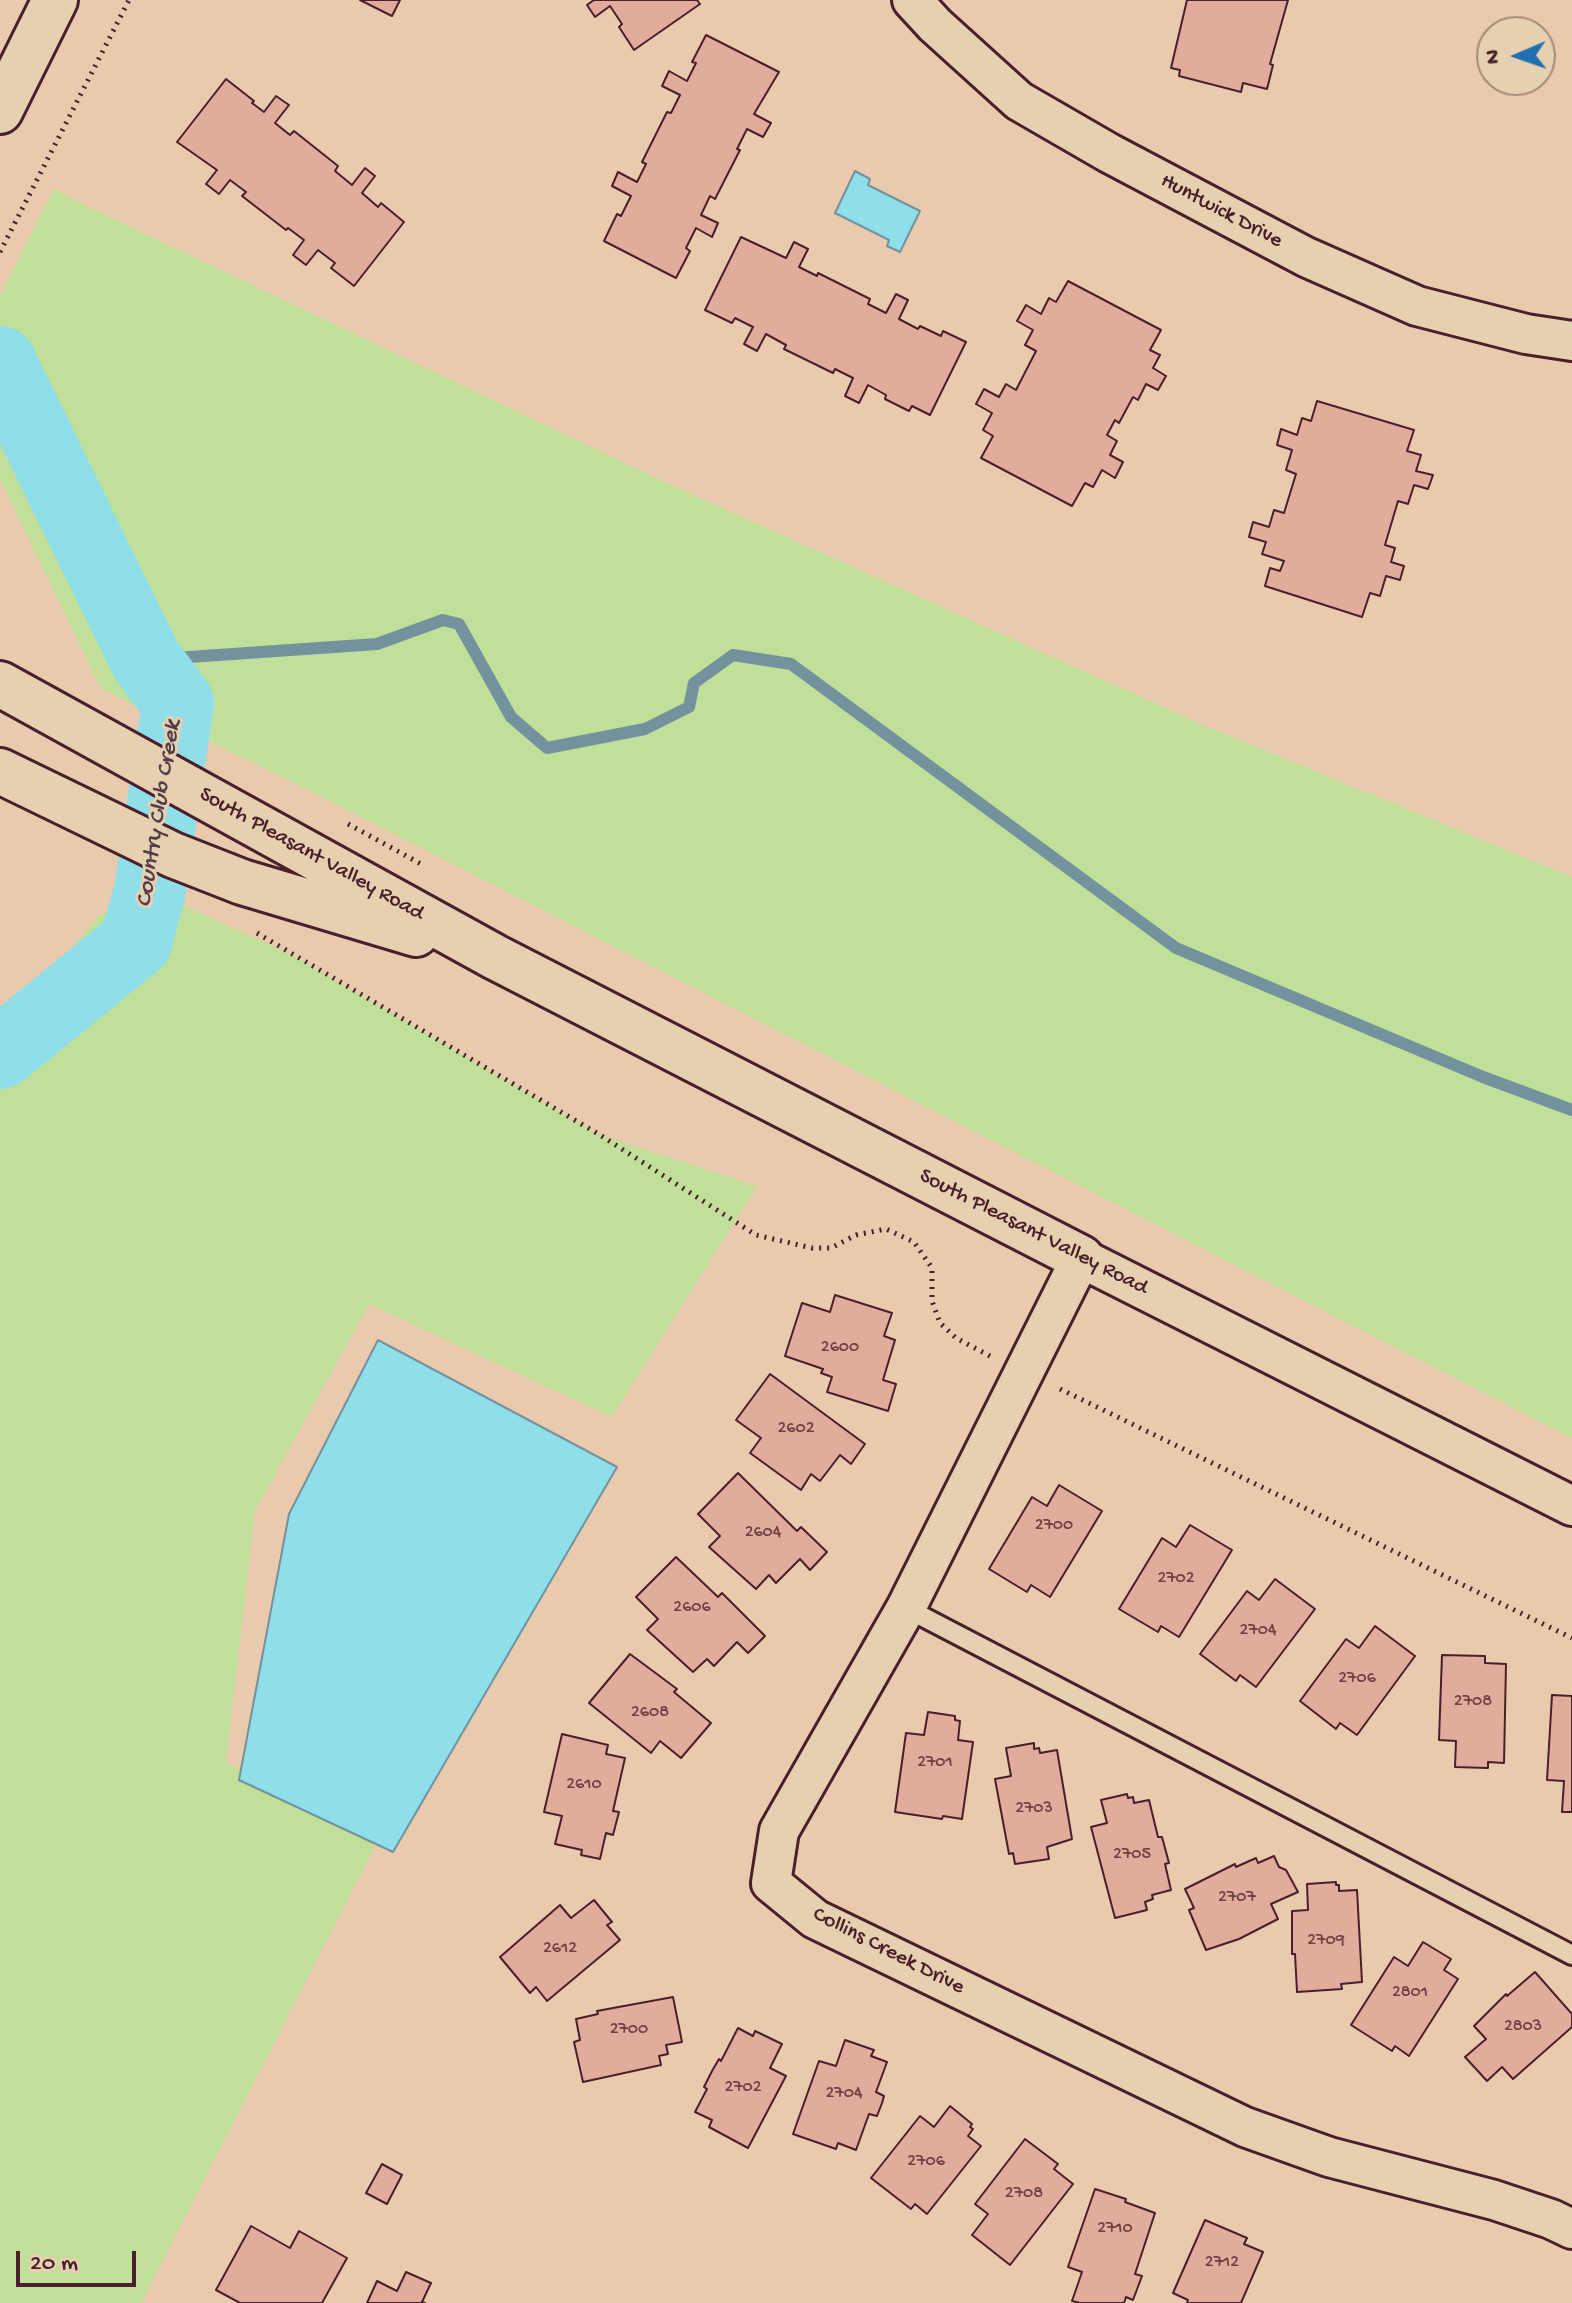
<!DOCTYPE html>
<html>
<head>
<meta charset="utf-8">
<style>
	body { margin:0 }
	#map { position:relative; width:1572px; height:2303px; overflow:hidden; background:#e9caad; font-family:"Gochi Hand",sans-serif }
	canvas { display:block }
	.north { position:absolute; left:1476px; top:16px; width:80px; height:80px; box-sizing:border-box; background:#e5d0af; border:2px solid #a7897a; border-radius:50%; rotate:268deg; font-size:22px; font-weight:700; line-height:32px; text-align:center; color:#4a1f2b }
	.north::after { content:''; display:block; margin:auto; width:28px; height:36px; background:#1f6fb2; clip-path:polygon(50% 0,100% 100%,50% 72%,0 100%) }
	.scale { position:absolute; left:16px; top:2251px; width:120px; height:36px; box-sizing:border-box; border:4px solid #4a1f2b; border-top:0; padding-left:10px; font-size:24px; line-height:28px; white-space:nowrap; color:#4a1f2b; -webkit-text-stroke:6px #e5d0af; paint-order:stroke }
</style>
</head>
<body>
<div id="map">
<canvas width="1572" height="2303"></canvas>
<div class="north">N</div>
<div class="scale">20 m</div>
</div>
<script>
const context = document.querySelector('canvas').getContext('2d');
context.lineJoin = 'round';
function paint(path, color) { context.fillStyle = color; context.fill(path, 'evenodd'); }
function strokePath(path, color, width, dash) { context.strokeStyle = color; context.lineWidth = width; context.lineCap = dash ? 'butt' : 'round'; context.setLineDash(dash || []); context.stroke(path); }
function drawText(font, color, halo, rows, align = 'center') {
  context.font = font + ' "Gochi Hand",sans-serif'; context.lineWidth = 6; context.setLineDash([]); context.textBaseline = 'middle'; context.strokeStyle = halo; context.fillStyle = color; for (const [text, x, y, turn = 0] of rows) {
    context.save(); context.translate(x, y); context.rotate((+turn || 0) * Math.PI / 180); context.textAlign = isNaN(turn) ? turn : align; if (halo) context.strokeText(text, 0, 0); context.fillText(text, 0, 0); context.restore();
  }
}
paint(new Path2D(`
	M54 188 72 199 671 485 1201 724 1572 877V1438L287 779 101 689 0 479V296Z
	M150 890 294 956 600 1135 757 1186 612 1417 369 1304 255 1511 226 1762 376 1844 141 2303H0V1038L97 917Z`), '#c0df98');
const water = new Path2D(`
	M855 171 870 179 868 185 920 211 900 252 887 246 889 240 835 213Z
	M378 1340 617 1467 393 1852 239 1780 289 1514Z`);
paint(water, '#8fdfeb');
strokePath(water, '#73929e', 2);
strokePath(new Path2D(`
	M146 660 377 644 443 620 459 624 511 717 547 748 645 729 689 707 694 683 733 655 791 664 1176 948 1483 1077 1572 1110`), '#73929e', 12);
strokePath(new Path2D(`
	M0 362 146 660 178 703 150 890 136 942 0 1053`), '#8fdfeb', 72);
const building = new Path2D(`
	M360 0H400L392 16Z
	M594 0H697L700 4 634 50 619 27 622 24 610 6 595 17 587 5Z
	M1187 0H1288L1270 64 1273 65 1267 89 1243 83 1241 92 1179 76 1180 70 1171 68Z
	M706 35 779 72 754 114 771 123 763 137 747 129 737 149 740 150 715 199 710 196 701 215 718 223 712 237 696 228 686 248 690 251 676 278 604 241 617 214 621 216 631 196 612 186 618 172 637 182 646 164 642 162 667 112 671 113 680 95 662 86 669 71 687 81 696 63 692 62Z
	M226 79 254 101 252 103 264 112 276 96 289 105 275 123 290 135 294 131 338 166 335 171 352 185 365 168 375 176 362 193 378 207 381 203 404 222 354 286 331 268 335 263 318 250 306 265 293 255 304 240 288 228 286 230 242 196 246 192 230 180 219 194 206 184 217 170 177 142Z
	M741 237 786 258 794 242 808 249 799 267 817 276 818 273 870 299 868 304 886 313 896 294 908 300 899 319 918 329 920 326 941 336 943 331 966 342 930 415 912 406 909 411 885 399 886 395 868 385 859 403 845 396 853 378 835 369 833 373 784 349 786 345 766 334 757 351 744 344 753 327 735 318 732 323 705 310Z
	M1068 281 1161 330 1150 350 1160 355 1153 368 1166 376 1158 390 1146 384 1138 400 1133 397 1119 423 1115 420 1107 435 1117 441 1110 455 1123 462 1115 478 1102 470 1093 487 1085 483 1072 506 981 458 993 436 983 430 992 413 976 404 984 389 999 397 1006 384 1016 390 1036 351 1025 345 1033 330 1017 321 1026 305 1041 314 1049 298 1056 302Z
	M1317 401 1414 430 1407 451 1421 455 1416 471 1433 475 1428 489 1414 485 1408 504 1398 501 1385 545 1395 548 1391 562 1404 566 1400 580 1386 576 1380 596 1370 593 1362 617 1265 586 1270 568 1280 571 1284 561 1262 554 1266 542 1249 537 1253 522 1269 527 1274 510 1284 513 1296 474 1286 470 1292 450 1277 445 1281 429 1297 435 1302 418 1311 421Z
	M835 1295 892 1313 884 1336 895 1340 883 1380 896 1384 888 1411 827 1392 832 1377 821 1373 823 1369 785 1356 802 1303 830 1312Z
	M770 1374 865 1444 851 1464 840 1455 820 1481 811 1474 801 1490 750 1453 761 1438 736 1420Z
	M738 1473 797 1531 801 1527 827 1552 810 1570 800 1559 776 1583 769 1575 756 1589 709 1547 720 1536 698 1514Z
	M1059 1485 1102 1511 1050 1597 1031 1585 1027 1592 989 1569 1032 1497 1047 1506Z
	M1190 1525 1232 1550 1179 1637 1161 1626 1158 1632 1119 1609 1162 1538 1176 1547Z
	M676 1557 718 1597 722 1593 765 1636 748 1653 737 1642 714 1666 707 1659 693 1672 647 1630 658 1619 636 1597Z
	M1275 1579 1315 1609 1256 1687 1240 1675 1236 1681 1200 1654 1247 1591 1259 1600Z
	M1375 1626 1415 1656 1357 1735 1340 1723 1336 1729 1300 1701 1346 1639 1359 1648Z
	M630 1654 677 1689 674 1692 711 1723 681 1758 660 1741 651 1753 589 1703Z
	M1442 1655 1485 1656V1663L1506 1664 1504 1763 1488 1762V1768L1455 1767 1456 1741 1439 1740Z
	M1552 1695 1572 1696V1812H1562L1564 1781 1547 1780Z
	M928 1712 955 1716V1720L960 1721 958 1740 973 1742 962 1819 943 1816 942 1819 895 1812 906 1733 924 1735Z
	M562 1734 608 1745 606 1754 625 1758 613 1811 619 1812 613 1835 606 1833 600 1859 581 1855 582 1850 555 1844 562 1816 544 1812Z
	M1034 1743V1749L1039 1748 1040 1753 1057 1750 1072 1839 1047 1847 1049 1859 1015 1864 1013 1853 1009 1854 995 1779 1011 1776 1006 1748Z
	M1127 1794 1128 1798 1133 1797 1134 1803 1149 1800 1158 1837H1162L1169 1863 1165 1864 1171 1890 1152 1895 1153 1899 1145 1902 1147 1910 1115 1918 1091 1827 1107 1823 1101 1800Z
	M1274 1856 1279 1867 1286 1870 1298 1892 1271 1904 1278 1919 1239 1939 1206 1950 1189 1910 1194 1908 1185 1889 1235 1864 1236 1867 1256 1858 1258 1863Z
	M1336 1882V1885H1339V1891L1357 1890 1362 1982 1341 1984 1342 1989 1297 1992 1295 1954H1292V1911L1308 1910 1307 1884Z
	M594 1900 612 1922 607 1925 620 1940 547 2001 536 1987 530 1993 500 1957 560 1905 571 1918Z
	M1423 1942 1451 1959 1444 1970 1458 1979 1409 2056 1395 2046 1392 2051 1351 2025 1394 1957 1408 1966Z
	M1535 1972 1572 2014V2027L1513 2079 1502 2067 1487 2081 1465 2057 1486 2039 1474 2026 1506 1994 1507 1996Z
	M673 1997 682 2042 666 2045 668 2054 659 2056 661 2065 583 2082 574 2042 580 2040 576 2019 598 2014 597 2011Z
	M738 2028 753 2036 755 2031 782 2044 770 2068 786 2076 748 2148 709 2127 712 2120 695 2112 707 2089 704 2087 712 2071 719 2059 721 2061Z
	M845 2040 874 2050 871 2056 887 2062 876 2092 884 2096 882 2103 877 2116 869 2114 856 2150 838 2143 836 2149 793 2134 819 2061 836 2066Z
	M950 2106 972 2124 970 2127 973 2129 968 2136 981 2146 927 2214 915 2204 911 2209 871 2178 920 2116 934 2127Z
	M1025 2139 1058 2164 1054 2169 1073 2184 1010 2265 972 2235 988 2214 975 2204Z
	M382 2164 402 2175 387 2204 366 2193Z
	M1095 2189 1126 2199 1125 2202 1155 2213 1135 2274 1142 2276 1133 2300 1126 2297 1124 2303H1080L1072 2301 1082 2272 1068 2267Z
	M1205 2220 1247 2238 1244 2244 1263 2252 1241 2303H1187L1188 2300 1173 2293Z
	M251 2226 290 2248 299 2231 347 2258 322 2303H240L216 2290Z
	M406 2272 431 2283 422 2302 425 2303H367L377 2281 397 2291Z`);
paint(building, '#e2ac9c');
strokePath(building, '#4a1f2b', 2);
const service = new Path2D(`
	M906 1608 1572 1955`);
const minor = new Path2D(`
	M912 0 935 25 1019 101 1109 153 1306 257 1417 306 1526 334 1572 341
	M1572 1506 1081 1258 906 1608 779 1831 771 1883 815 1919 1245 2127 1329 2157 1494 2200 1551 2219 1572 2229`);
const tertiary = new Path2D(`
	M0 684 495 957 1081 1258
	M0 771 173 855 242 882 416 934`);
const secondary = new Path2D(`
	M0 111 55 0`);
strokePath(service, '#4a1f2b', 24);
strokePath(minor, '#4a1f2b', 44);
strokePath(tertiary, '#4a1f2b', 50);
strokePath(secondary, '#4a1f2b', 50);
strokePath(new Path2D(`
	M0 252 129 0
	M348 824 423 865
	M257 933 600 1135 756 1235 812 1248H831L856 1235 886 1229 914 1242 932 1268V1301L940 1323 956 1338 990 1356
	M1060 1389 1572 1638`), '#4a1f2b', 5, [2, 6]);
strokePath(service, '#e5d0af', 18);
strokePath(minor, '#e5d0af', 38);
strokePath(tertiary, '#e5d0af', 44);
strokePath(secondary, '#e5d0af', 44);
drawText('18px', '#704247', null, [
	["2600",840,1348],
	["2602",796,1429],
	["2700",1054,1526],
	["2604",763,1533],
	["2702",1176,1579],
	["2606",692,1608],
	["2704",1258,1631],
	["2706",1357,1679],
	["2708",1473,1702],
	["2608",650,1713],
	["2701",935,1763],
	["2610",584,1785],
	["2703",1034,1809],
	["2705",1132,1855],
	["2707",1237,1898],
	["2709",1326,1941],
	["2612",560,1949],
	["2801",1410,1993],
	["2803",1523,2027],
	["2700",629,2030],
	["2702",743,2088],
	["2704",844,2094],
	["2706",926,2162],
	["2708",1024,2194],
	["2710",1115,2229],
	["2712",1222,2263]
]);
drawText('22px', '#4a1f2b', '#e5d0af', [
	["Huntwick Drive",1221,212,28],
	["South Pleasant Valley Road",311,855,29],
	["South Pleasant Valley Road",1033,1233,27],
	["Collins Creek Drive",888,1952,27]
]);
drawText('italic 24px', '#543c48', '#e5d0af', [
	["Country Club Creek",160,814,-81]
]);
</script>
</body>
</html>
